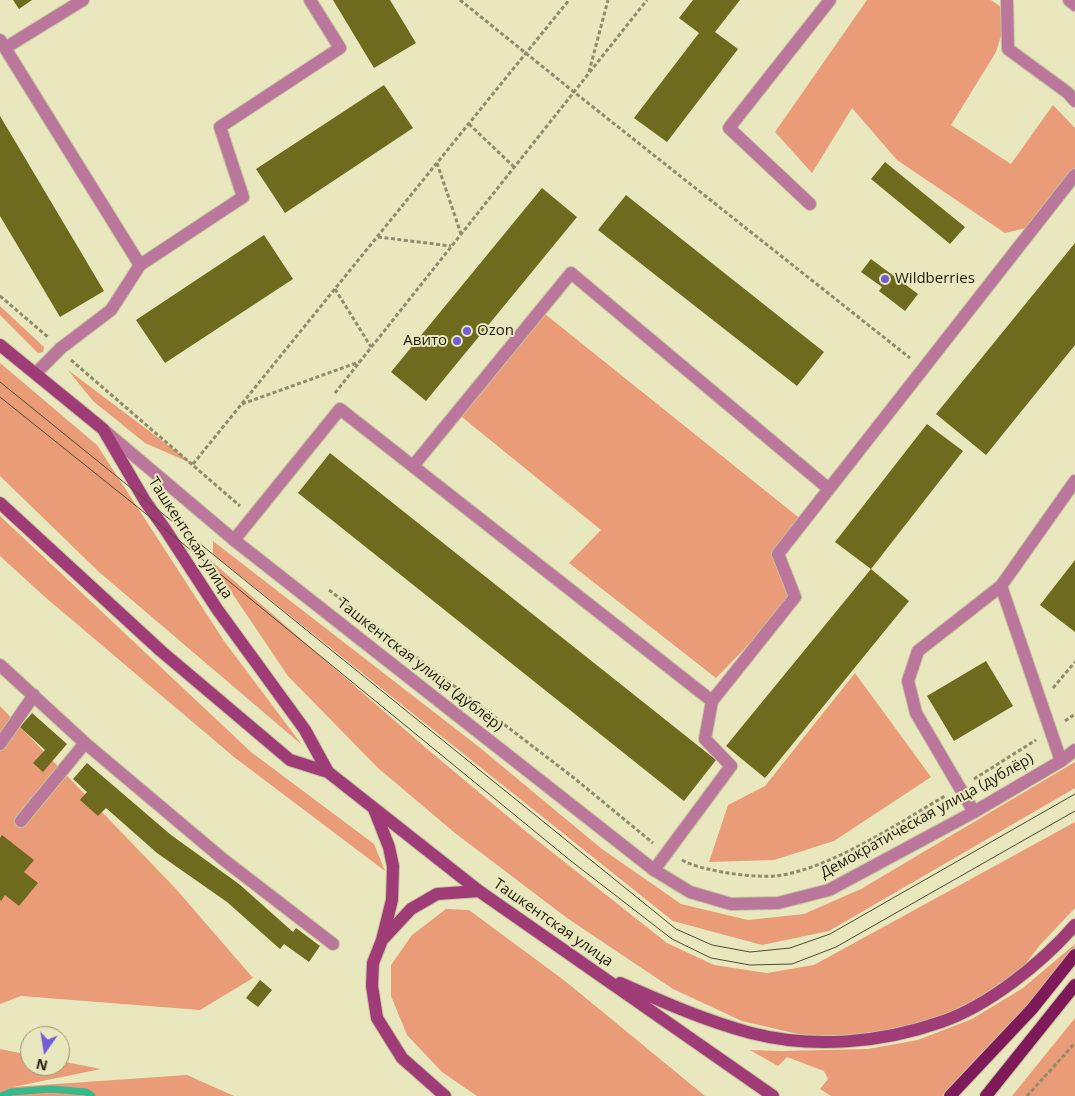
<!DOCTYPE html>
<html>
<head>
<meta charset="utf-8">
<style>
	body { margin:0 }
	#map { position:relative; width:1075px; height:1096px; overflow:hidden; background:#e8e7bd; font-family:"Open Sans",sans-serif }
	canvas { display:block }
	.north { position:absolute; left:20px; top:1026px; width:50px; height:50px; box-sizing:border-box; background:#e8e7bd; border:1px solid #979677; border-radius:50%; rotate:193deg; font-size:14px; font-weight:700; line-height:20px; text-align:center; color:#1e1d0d }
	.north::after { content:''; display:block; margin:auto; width:18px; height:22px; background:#715dd8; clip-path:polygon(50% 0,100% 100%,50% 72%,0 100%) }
</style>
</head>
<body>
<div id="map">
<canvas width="1075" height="1096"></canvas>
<div class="north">N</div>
</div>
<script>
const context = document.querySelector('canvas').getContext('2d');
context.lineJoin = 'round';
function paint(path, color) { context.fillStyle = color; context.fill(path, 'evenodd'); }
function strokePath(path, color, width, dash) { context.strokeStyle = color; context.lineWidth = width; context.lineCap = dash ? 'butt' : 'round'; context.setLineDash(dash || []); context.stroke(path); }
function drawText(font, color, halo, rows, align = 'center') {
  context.font = font + ' "Open Sans",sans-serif'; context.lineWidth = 4; context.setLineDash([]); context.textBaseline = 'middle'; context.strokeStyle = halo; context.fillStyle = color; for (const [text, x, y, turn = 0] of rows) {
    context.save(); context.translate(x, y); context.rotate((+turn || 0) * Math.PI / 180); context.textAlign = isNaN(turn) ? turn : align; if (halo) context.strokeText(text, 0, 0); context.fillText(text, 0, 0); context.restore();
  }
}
paint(new Path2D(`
	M867 0H991L1008 12 996 52 951 125 1011 164 1053 105 1075 128V175L1035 226 1005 233 897 160 852 108 812 173 775 132Z
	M0 306 44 347 43 352 38 353 0 315Z
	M540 310 803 521 778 554 795 597 716 678 569 563 601 530 457 413Z
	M0 363 97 445 224 641 302 745 99 572 0 476Z
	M68 370 193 464 145 443 93 401Z
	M0 516 251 752 374 844 385 871 234 757 45 597 0 556Z
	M213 541 479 747 602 849 681 904 748 920 804 914 861 889 1075 762V788L829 931 762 945 673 921 213 554Z
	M209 559 426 748 524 830 667 943 714 965 767 973 814 965 1075 822V908L1040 945 1011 983 947 1020 865 1040 811 1037 742 1021 673 989 567 918 455 833 378 768 288 676Z
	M855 673 931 777 834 841 774 860 709 862 728 805 765 786Z
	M0 706 176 889 253 978 200 1010 21 996 0 1004Z
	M446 909 469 910 565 981 705 1096H477L442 1072 407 1035 391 996V965L412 935Z
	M1075 944 1072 959 950 1096H831L820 1089 828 1079 824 1071 787 1057 778 1066 750 1050 781 1051 868 1049 918 1040 972 1019 1023 988Z
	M1075 1018V1096H1012Z
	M0 1049 30 1055V1066H60V1061L101 1069 13 1087 187 1075 234 1096H0Z`), '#e99c77');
strokePath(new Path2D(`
	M1 1096 11 1092 51 1089 86 1092 92 1096`), '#38b88d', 7);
paint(new Path2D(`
	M13 0H32L19 9Z
	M333 0H390L416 43 374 68Z
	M693 0H740L715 32 738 49 667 142 634 118 699 33 679 18Z
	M384 85 413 128 285 213 256 169Z
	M0 116 104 291 60 317 0 216Z
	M885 162 965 227 950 244 871 179Z
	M542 188 577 217 426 401 391 372Z
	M626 195 824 352 797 386 598 230Z
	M264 235 293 279 165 363 136 320Z
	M1075 243V345L986 455 936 414Z
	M871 259 918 294 905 311 879 291 882 287 861 272Z
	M927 424 963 451 871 569 835 542Z
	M330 453 716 760 684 801 298 493Z
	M1075 560V632L1040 605Z
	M871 569 909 601 765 778 726 746Z
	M986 661 1013 706 954 741 927 696Z
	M32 713 67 744 43 772 33 763 45 750 20 727Z
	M87 763 171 835 239 884 293 932 296 928 320 946 309 962 284 944 280 949 227 902 157 853 106 808 98 816 80 800 87 792 73 779Z
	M2 835 34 860 24 872 38 883 19 906 5 895 1 901 0 900V838Z
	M260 980 272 990 258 1007 246 998Z`), '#6e6a1e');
const service = new Path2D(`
	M1007 0 1008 49 1068 93 1075 101
	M1069 0 1075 5
	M0 40 140 265
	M5 48 83 0
	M810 204 729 128 830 0
	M36 373 61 348 111 310 140 265 243 197 220 127 340 48 310 0
	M413 466 571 273 829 489
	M234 540 340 409 712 701 795 597 778 554 1075 175
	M0 665 85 743 224 860 333 944
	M0 744 34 695
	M1061 761 1001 586 1075 481
	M974 812 916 713 908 681 918 651 1001 586
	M21 821 85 743
	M654 870 731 766 705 739 712 701`);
const minor = new Path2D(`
	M105 431 234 540 654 870 690 892 731 904 778 903 829 890 974 812 1061 761 1075 750`);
const secondary = new Path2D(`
	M0 345 103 429 145 501 165 529 217 609 305 730 328 772
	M0 503 161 651 290 760 328 772 479 891 773 1096
	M374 809 389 847 393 866 392 900 382 940 373 963 372 986 377 1018 402 1058 445 1096
	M384 938 411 909 437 894 479 891
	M620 983C663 1002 706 1021 751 1033 813 1049 881 1043 941 1022 988 1006 1042 963 1075 925`);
const primary = new Path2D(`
	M950 1096 1032 1009 1075 955
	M986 1096 1075 985`);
strokePath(service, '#c4c39d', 14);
strokePath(minor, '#c4c39d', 14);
strokePath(secondary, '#c4c39d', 14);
strokePath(primary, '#c4c39d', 14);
strokePath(new Path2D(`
	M460 0 574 92 910 358
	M589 72 608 0
	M469 124 514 167
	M437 163 461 234
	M378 237 451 246
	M335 289 371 347
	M0 296 49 338
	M71 360 240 506
	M335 393 647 0
	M242 404 359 362
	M193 464 569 0
	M329 590 574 778 653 843
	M1053 688 1075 662
	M1065 721 1075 714
	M974 779 1036 740
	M682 860C695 867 708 869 722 872 739 875 758 877 776 876 830 869 897 824 945 796
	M1027 1096 1075 1043`), '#8d8c6e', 3, [4, 2.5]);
strokePath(service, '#ba769b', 12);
strokePath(minor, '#ba769b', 12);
strokePath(secondary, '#9f3b77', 12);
strokePath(primary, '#7e195a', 12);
strokePath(new Path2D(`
	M0 382 676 929 712 945 750 952 790 948 830 934 1075 794
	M0 397 165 529 571 861 672 939 711 958 750 965 792 964 836 947 1075 811`), '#4d4c36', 1);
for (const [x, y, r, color] of [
	[885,279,5,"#715dd8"],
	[467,331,5,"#715dd8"],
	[457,341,5,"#715dd8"]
]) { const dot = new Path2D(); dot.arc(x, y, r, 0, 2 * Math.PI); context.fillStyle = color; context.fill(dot); strokePath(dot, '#e8e7bd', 2); }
drawText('15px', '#1e1d0d', '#e8e7bd', [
	["Wildberries",895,279],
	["Ozon",477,331],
	["Авито",447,341,"right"]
], 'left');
drawText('15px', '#1e1d0d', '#e8e7bd', [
	["Ташкентская улица",190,538,57],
	["Ташкентская улица (дублёр)",420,665,38],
	["Демократическая улица (дублёр)",927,816,-29],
	["Ташкентская улица",553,923,35]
]);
</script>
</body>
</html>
